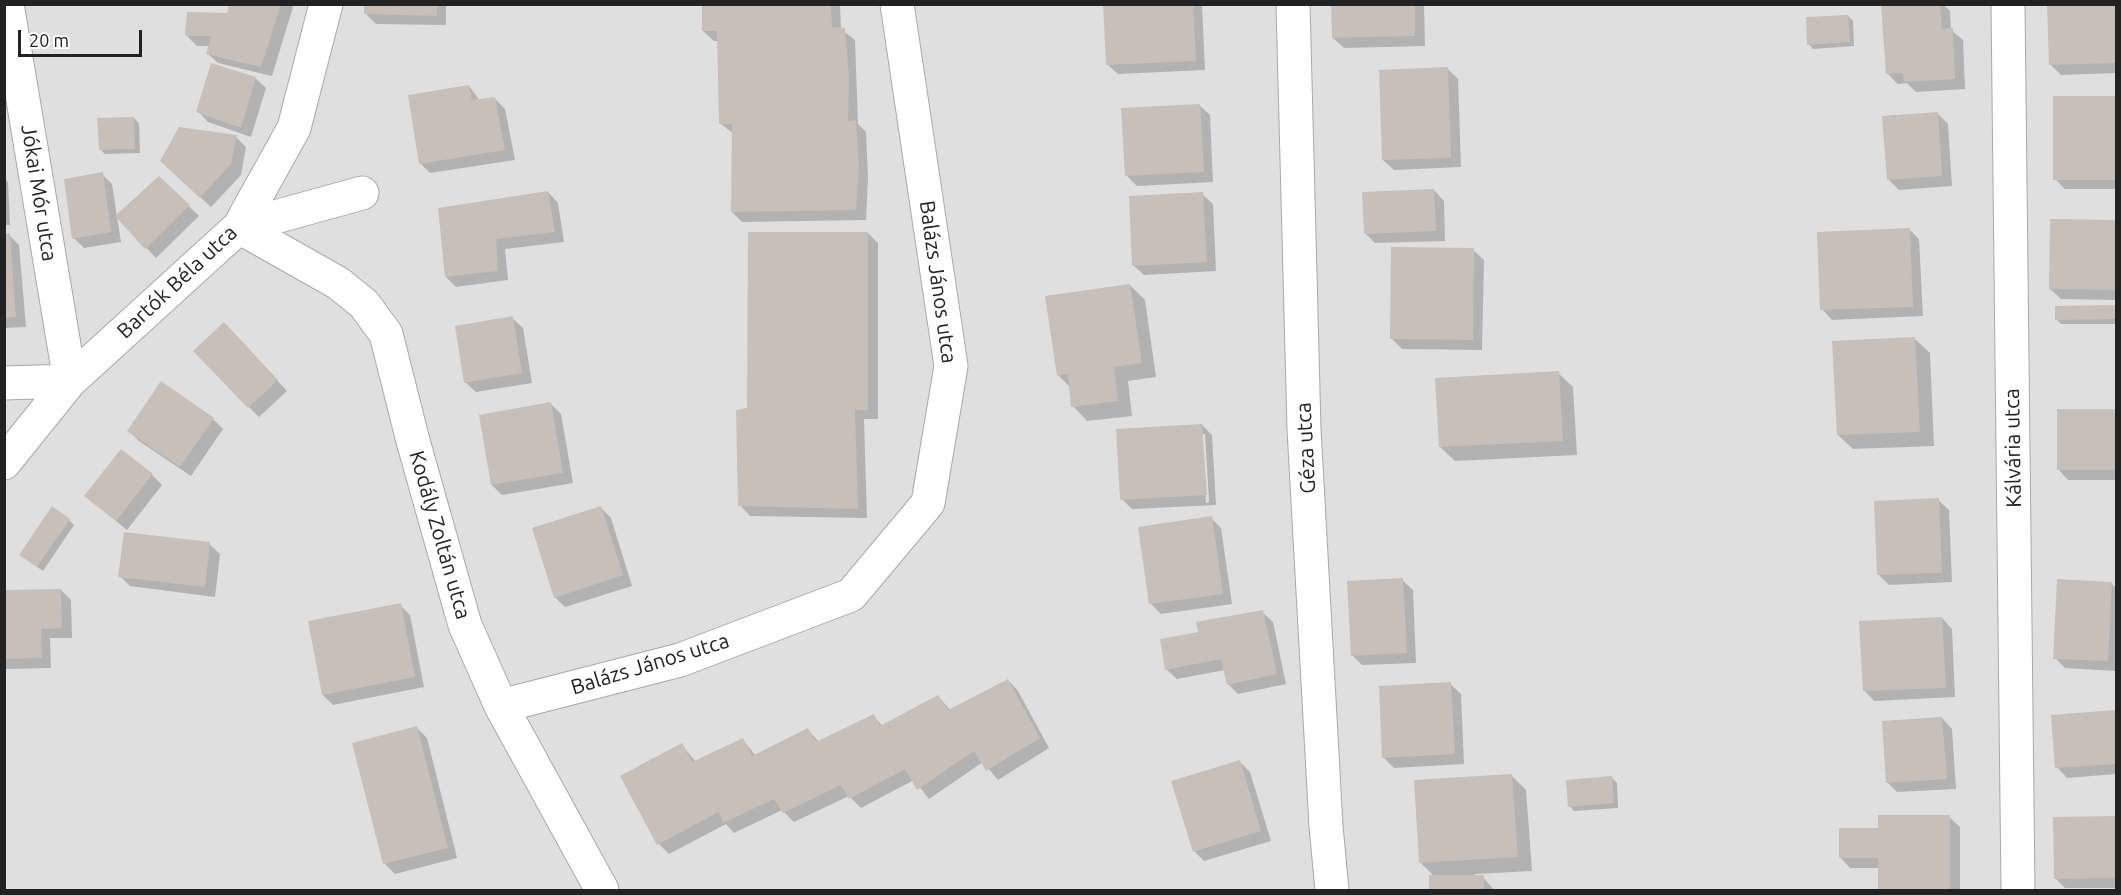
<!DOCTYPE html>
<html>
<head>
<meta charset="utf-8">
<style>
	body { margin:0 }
	#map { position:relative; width:2121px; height:895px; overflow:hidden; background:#f2efe9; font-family:Ubuntu,sans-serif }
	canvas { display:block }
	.frame { position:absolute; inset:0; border:6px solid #222; pointer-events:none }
	.scale { position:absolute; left:18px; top:30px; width:124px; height:27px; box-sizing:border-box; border:3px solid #222; border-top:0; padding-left:8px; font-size:18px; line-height:21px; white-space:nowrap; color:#222; -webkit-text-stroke:4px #fff; paint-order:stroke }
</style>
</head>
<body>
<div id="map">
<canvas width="2121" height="895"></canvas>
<div class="frame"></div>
<div class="scale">20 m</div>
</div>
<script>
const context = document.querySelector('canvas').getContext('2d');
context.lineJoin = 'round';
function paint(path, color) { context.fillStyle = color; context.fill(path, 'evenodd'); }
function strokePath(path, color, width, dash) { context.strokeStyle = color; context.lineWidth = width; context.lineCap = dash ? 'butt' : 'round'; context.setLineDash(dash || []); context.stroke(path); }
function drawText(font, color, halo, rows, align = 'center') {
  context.font = font + ' Ubuntu,sans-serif'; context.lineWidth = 5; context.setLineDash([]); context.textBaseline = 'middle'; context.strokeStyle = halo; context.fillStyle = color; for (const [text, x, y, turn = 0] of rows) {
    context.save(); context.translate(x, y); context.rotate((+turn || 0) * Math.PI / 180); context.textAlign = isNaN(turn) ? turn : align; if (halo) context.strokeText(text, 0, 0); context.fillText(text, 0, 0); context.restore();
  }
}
paint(new Path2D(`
	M5 5H2116V890H5Z`), '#e0dfdf');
paint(new Path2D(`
	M230 4H290L293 7 272 76 218 63 207 53 210 46H197L187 36 228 15Z
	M366 4H446V25L376 24 366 14Z
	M703 4H840L841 29 855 40 858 124 866 132 868 178 866 220 742 222 732 212 734 134 721 124 719 41H714L703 31Z
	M1105 4H1202L1205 70 1118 74 1107 64Z
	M1332 4H1424L1425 46 1344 48 1333 38Z
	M1883 4H1943L1950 11 1951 30 1963 40 1965 89 1916 92 1907 83 1898 84 1888 74Z
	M2048 4H2116V73L2061 75 2051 65Z
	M1848 16 1853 21 1854 46 1813 49 1809 44Z
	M1448 69 1458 79 1461 167 1394 170 1383 160Z
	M255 78 266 88 251 137 208 122 198 111Z
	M469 86 480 101 495 99 505 109 515 160 430 173 420 163Z
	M2055 97H2116V189H2065L2055 179Z
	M1199 105 1210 115 1213 182 1137 186 1127 176Z
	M1937 113 1948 124 1952 186 1899 190 1889 180Z
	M134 118 139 123 140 153 105 154 100 149Z
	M236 137 246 147 241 175 211 207 172 171Z
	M102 174 112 184 121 242 84 248 74 238Z
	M4 178 8 182 10 225H4Z
	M159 178 199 216 156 258 117 217Z
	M1434 190 1444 201 1445 241 1375 243 1365 233Z
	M548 192 558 203 564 242 505 249 508 280 456 287 446 277Z
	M1202 194 1213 204 1216 271 1144 275 1133 265Z
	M2051 221 2116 222V300L2061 299 2050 289Z
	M1909 229 1919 239 1923 316 1832 320 1822 309Z
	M868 233 878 243V419H864L867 518 750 516 740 505 749 410Z
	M4 235H9L19 245 26 327 4 328Z
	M1473 250 1484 260 1482 350 1402 349 1392 339Z
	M1130 285 1145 300 1156 377 1128 381 1132 416 1087 421 1073 406 1071 388 1058 375Z
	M2056 307H2116V324H2061L2056 319Z
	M512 318 523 328 532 383 476 392 465 382Z
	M234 334 287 391 259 417 249 407Z
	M1915 339 1930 353 1934 446 1853 449 1838 435Z
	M1558 373 1573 387 1577 455 1455 461 1440 447Z
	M551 404 561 414 573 483 502 495 492 485Z
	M2058 411H2116V480H2068L2058 469Z
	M213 419 223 429 191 476 139 441 129 431Z
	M1202 425 1212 435 1216 505 1132 509 1122 499ZM1202 434H1205L1209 502 1206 503Z
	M152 475 162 485 127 530 86 496Z
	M1938 500 1949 510 1952 582 1889 585 1879 575Z
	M601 508 611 518 632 586 565 607 555 597Z
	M1211 518 1221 528 1232 604 1161 614 1151 604 1139 528Z
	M69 520 74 525 43 571 26 559Z
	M209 544 220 554 215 597 130 586 120 576Z
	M1402 580 1413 590 1416 663 1362 665 1352 655Z
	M2111 583 2116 588V671L2065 668 2055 658Z
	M61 590 71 600 72 638H50L51 668 6 669 4 591Z
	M400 605 410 615 424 687 333 705 323 695Z
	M1262 612 1273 622 1286 684 1238 694 1228 684 1225 670 1177 679 1166 669 1199 633Z
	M1942 618 1952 629 1955 697 1874 701 1864 690Z
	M1008 680 1018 691 1049 748 998 780 983 762 929 799 914 780 861 808 849 796 794 822 782 810 734 833 726 824 669 854 659 844 682 745 696 762 742 739 756 756 808 730 819 742 873 716 883 726 938 696 950 710Z
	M1450 684 1461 694 1464 764 1394 768 1384 758Z
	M2116 711V774L2067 778 2057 767 2053 716Z
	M1942 718 1952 729 1956 789 1897 792 1887 782Z
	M416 727 427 738 457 858 395 874 385 864Z
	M1239 761 1250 772 1271 841 1204 861 1194 851Z
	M1512 776 1526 790 1532 871 1475 874V877H1483L1494 890H1430V877H1435L1420 862Z
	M1612 778 1617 783 1618 808 1574 811 1570 806Z
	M1949 817 1960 827V890H1879V868H1850L1840 857 1879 829Z
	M2055 818H2116V888H2065L2055 878Z`), '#0003');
paint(new Path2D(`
	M229 4H281L261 67 206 54 211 36H185L187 12 227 13Z
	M364 4H437V16L364 14Z
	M702 4H831L832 27 845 28 849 77 848 121 856 120 859 167 856 210 731 212 732 124H719L717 31H702Z
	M1103 4H1193L1196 61 1106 65Z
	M1331 4H1415V36L1332 38Z
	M1881 4H1940L1942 29 1953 28 1955 79 1904 82 1903 73 1886 74Z
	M2047 4H2116V63L2049 65Z
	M1848 15 1850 42 1807 45 1806 17Z
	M211 63 256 77 241 128 196 112Z
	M1448 67 1451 158 1382 160 1379 70Z
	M469 85 472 100 495 97 505 150 419 164 408 95Z
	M2053 96H2116V180H2053Z
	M1200 104 1204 172 1125 176 1121 108Z
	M1938 112 1942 176 1887 180 1882 116Z
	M134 117 135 149 99 150 97 118Z
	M179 127 237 135 231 164 200 198 160 161Z
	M103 172 111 232 72 239 64 179Z
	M159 176 190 205 145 249 115 216Z
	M1434 189 1436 231 1364 234 1362 192Z
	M548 191 555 232 496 239 498 271 445 277 438 208Z
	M1203 192 1207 262 1132 266 1129 196Z
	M2050 219 2116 220V290L2049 289Z
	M1910 228 1913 307 1820 310 1817 232Z
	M748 232H868V410H855L858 509 738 506 736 410 747 408Z
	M10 233 16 317 4 318V234Z
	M1391 247 1474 248 1473 340 1390 339Z
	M1130 284 1142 363 1114 367 1118 401 1071 407 1068 374 1057 376 1045 296Z
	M2116 305V319L2055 320V306Z
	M513 316 522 373 464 383 455 326Z
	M224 322 278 380 248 408 193 351Z
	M1915 337 1920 432 1837 435 1832 341Z
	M1559 371 1563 441 1439 447 1435 378Z
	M161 381 214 418 180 467 127 431Z
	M551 402 563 473 491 485 479 415Z
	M2057 409H2116V470H2057Z
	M1202 424 1207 495 1120 500 1116 429Z
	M121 449 153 474 116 521 84 496Z
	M1939 498 1942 573 1877 575 1874 501Z
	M52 506 70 519 37 567 19 555Z
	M601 506 623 575 554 598 532 528Z
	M1212 516 1223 594 1149 604 1138 527Z
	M124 532 210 542 205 587 118 577Z
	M1403 578 1407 653 1351 656 1347 581Z
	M2057 579 2112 582 2108 661 2053 659Z
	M61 589 62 628 41 629 42 658 4 659V590Z
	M401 603 415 677 322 695 308 621Z
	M1263 610 1277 674 1227 685 1221 659 1165 670 1160 639 1198 632 1196 622Z
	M1942 617 1946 688 1863 691 1859 621Z
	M1008 679 1040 738 986 771 974 751 917 790 905 769 849 799 841 785 783 813 774 799 723 823 719 812 657 845 620 776 682 743 692 762 743 738 752 756 808 728 816 742 874 714 880 726 938 695 948 710Z
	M1451 682 1455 754 1382 758 1379 686Z
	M2116 710V764L2055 768 2051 715Z
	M1942 717 1947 779 1886 783 1882 721Z
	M417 726 448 848 383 864 352 743Z
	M1240 760 1261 831 1193 852 1171 781Z
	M1512 774 1518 857 1419 863 1414 780Z
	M1612 776 1614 803 1568 807 1566 780Z
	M1878 815H1950V890H1878V858H1839V828H1878Z
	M2116 816V878L2054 879 2053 817Z
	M1429 875H1484V890H1429Z`), '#c7bfb8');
const minor = new Path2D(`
	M7 4 70 381
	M1293 4 1304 429 1326 826 1332 890
	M2008 4 2018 890
	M239 227 338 283 364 304 386 334 413 441 465 625 501 706 602 890
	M239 227 362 193
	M4 383 70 381
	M4 463 70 381 239 227 294 128 326 4
	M501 706 680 660 851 595 928 503 951 366 897 4`);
strokePath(minor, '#a9a9a9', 35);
strokePath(minor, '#fff', 33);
drawText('21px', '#222', '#fff', [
	["Jókai Mór utca",39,193,81],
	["Bartók Béla utca",177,282,-43],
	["Balázs János utca",938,282,82],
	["Géza utca",1306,448,-93],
	["Kálvária utca",2013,448,-91],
	["Kodály Zoltán utca",440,535,74],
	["Balázs János utca",650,664,-17]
]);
</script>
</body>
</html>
